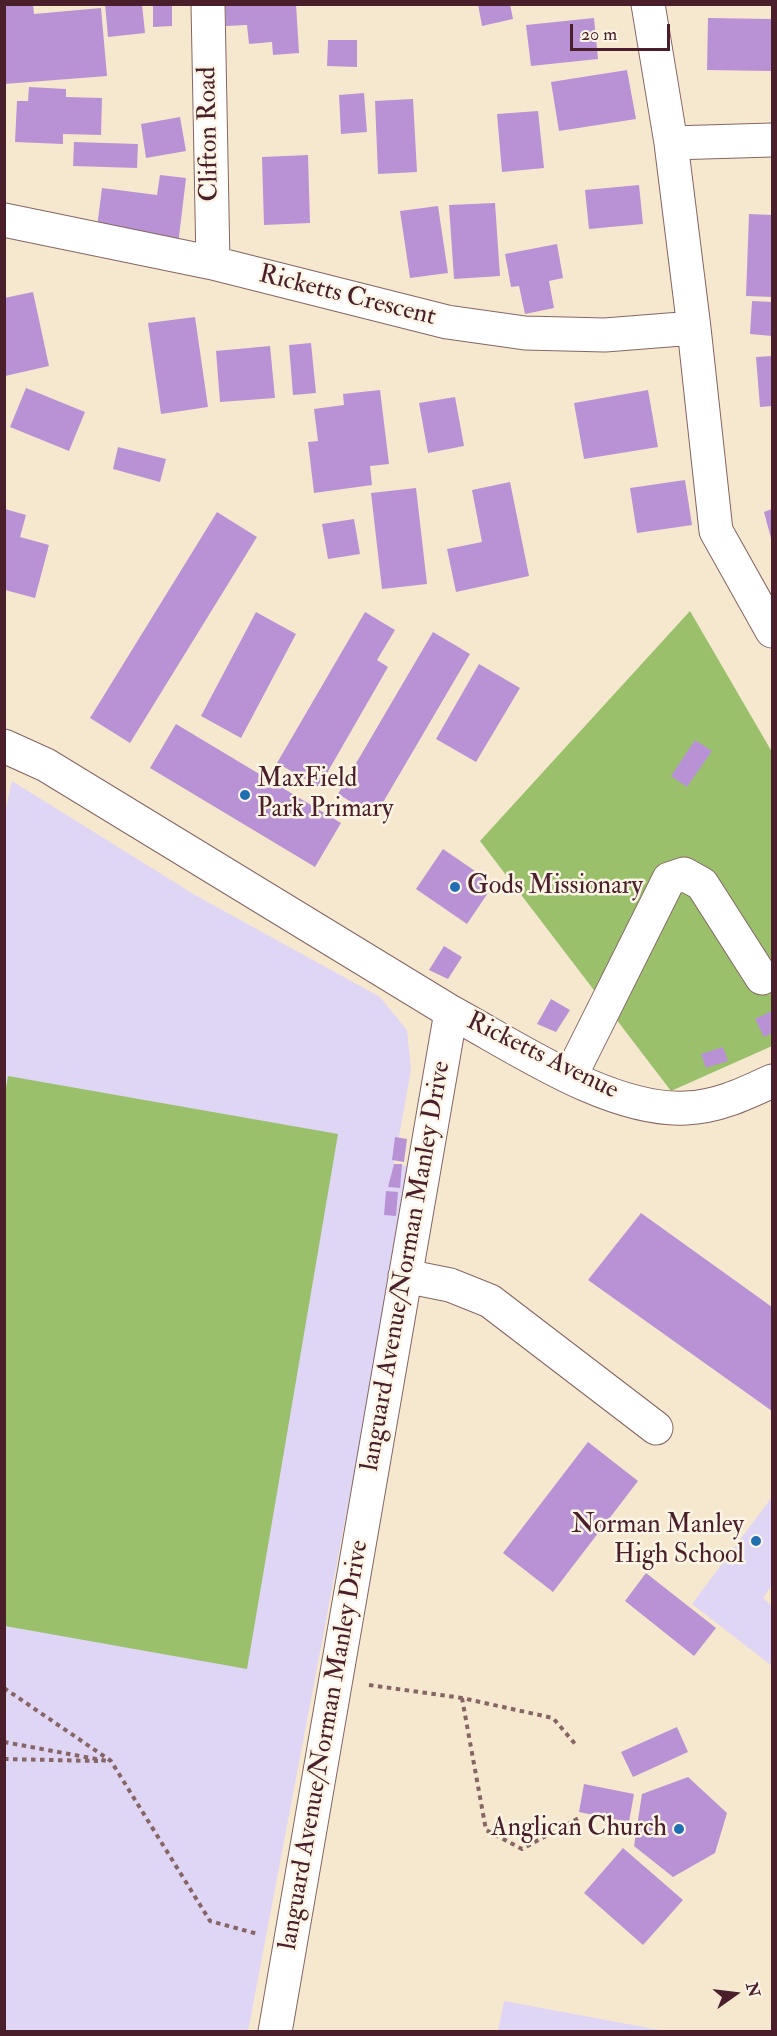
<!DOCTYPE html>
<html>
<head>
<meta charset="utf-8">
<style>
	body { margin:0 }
	#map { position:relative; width:777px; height:2036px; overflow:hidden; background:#f6e8cf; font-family:"IM FELL Double Pica",serif }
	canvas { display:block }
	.frame { position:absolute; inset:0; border:6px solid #4a1f2b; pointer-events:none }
	.north { position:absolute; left:705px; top:1964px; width:60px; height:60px; -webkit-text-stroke:4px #fcf5e5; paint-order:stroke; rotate:76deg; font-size:16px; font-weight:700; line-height:24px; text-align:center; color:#4a1f2b }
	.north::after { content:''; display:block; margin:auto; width:21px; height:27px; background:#4a1f2b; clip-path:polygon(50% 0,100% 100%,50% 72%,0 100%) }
	.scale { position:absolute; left:570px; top:24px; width:100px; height:27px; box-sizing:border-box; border:3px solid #4a1f2b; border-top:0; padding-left:8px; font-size:18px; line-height:21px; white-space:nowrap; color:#4a1f2b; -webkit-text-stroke:4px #fcf5e5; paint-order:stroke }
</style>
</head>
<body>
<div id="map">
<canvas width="777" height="2036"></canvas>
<div class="frame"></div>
<div class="north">N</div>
<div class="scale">20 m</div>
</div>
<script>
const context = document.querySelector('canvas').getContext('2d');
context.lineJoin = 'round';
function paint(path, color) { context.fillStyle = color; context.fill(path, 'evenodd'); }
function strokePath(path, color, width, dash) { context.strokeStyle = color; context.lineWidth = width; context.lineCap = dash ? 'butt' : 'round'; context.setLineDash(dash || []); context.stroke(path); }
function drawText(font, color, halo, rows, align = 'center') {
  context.font = font + ' "IM FELL Double Pica",serif'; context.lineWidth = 5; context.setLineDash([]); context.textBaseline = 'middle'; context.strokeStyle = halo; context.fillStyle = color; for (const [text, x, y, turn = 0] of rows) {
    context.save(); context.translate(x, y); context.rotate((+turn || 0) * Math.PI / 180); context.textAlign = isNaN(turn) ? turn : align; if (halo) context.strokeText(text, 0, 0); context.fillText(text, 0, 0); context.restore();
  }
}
paint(new Path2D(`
	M12 781 195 895 380 997 407 1030 411 1070 394 1164 412 1167 248 2031 5 2032 4 816Z
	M772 1497V1585L763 1598 772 1606V1666L692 1604Z
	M504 2001 665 2031H498Z`), '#dfd5f5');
paint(new Path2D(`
	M690 611 772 752V1046L671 1091 480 841Z
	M8 1076 338 1134 247 1669 5 1626 4 1099Z`), '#9ac06c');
paint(new Path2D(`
	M4 4H33L34 14 101 8 107 76 4 84Z
	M105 4H142L145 33 108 37Z
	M225 4H296L299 53 273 55 272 42 249 44 247 25 226 26Z
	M478 4H510L513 19 482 26Z
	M153 5 172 6V26L153 27Z
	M594 18 598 59 531 66 526 25Z
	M708 18 772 19 771 71 707 70Z
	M328 40H357V67L327 66Z
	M627 70 636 119 559 131 551 82Z
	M29 87 66 89V97L102 98 101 135 63 134V144L15 142 17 101H28Z
	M364 93 367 132 341 134 339 95Z
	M413 99 417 172 378 174 375 101Z
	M538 111 544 168 502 172 497 114Z
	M180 117 186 151 146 158 141 124Z
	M74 142 138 144 137 168 73 166Z
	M308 155 310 223 264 225 262 157Z
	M160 175 186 178 178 245 96 235 102 188 157 195Z
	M639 185 643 224 589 229 585 190Z
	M495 203 500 276 454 279 449 205Z
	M438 206 448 273 410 278 400 211Z
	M749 214 772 215V297L746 296Z
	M557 244 563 278 549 281 554 308 525 314 519 286 511 287 505 254Z
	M33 292 49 366 5 376 4 298Z
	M752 301 772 302V336L750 334Z
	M195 317 208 407 161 414 148 323Z
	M311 343 316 393 293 395 289 345Z
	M270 346 275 398 220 402 216 351Z
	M772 356V406L760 407 756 357Z
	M26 388 85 412 69 451 10 427Z
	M380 390 389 464 370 466 372 485 314 493 308 442 318 441 314 409 344 405 343 394Z
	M648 390 658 447 584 459 574 403Z
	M455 397 464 446 428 453 419 403Z
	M118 447 166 459 160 482 113 469Z
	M685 480 692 525 637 533 630 488Z
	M510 482 529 576 456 592 447 549 482 542 472 490Z
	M416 488 427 584 382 589 371 493Z
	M5 509 26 515 20 537 49 545 35 598 5 590Z
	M772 509V542L764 512Z
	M217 512 257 537 130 743 90 718Z
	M354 519 360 554 328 559 322 524Z
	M256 612 296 634 241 738 201 716Z
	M365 612 395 630 377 660 388 667 319 787 277 763Z
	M433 632 470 654 375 816 338 794Z
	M479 664 520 688 476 762 436 739Z
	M176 724 341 823 315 867 150 768Z
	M695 740 712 751 687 787 671 776Z
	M443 849 494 884 467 924 416 889Z
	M444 946 462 957 448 979 429 970Z
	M551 999 570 1010 556 1032 537 1024Z
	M772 1011V1033L764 1037 755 1019Z
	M723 1047 728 1061 706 1068 701 1054Z
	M395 1137 407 1139 404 1162 392 1160Z
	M394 1164H402L400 1188 388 1187Z
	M386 1191 398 1192 396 1216 384 1215Z
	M641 1213 772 1307V1411L588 1280Z
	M588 1442 638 1481 553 1592 503 1553Z
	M646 1573 716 1628 694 1656 625 1601Z
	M677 1727 688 1752 633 1777 621 1752Z
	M688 1777 727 1813 715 1853 673 1877 634 1846 642 1794Z
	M584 1784 634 1794 629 1822 579 1812Z
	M623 1848 683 1900 643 1945 584 1893Z`), '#b992d5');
const minor = new Path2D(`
	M208 4 213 263
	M648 4 671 143
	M4 220 213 263 447 322 525 333 605 335 694 328 671 143 772 140
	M694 328 716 531 772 631
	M4 746 46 765 451 1012 275 2032
	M451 1012C516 1047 610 1112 686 1108 717 1107 744 1094 772 1081
	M570 1077 669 879 684 874 702 884 762 978
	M405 1276 450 1285 490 1301 656 1428`);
strokePath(minor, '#866564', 35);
strokePath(new Path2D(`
	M369 1685 462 1698 553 1718 576 1745
	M4 1688 111 1761 210 1921 258 1934
	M462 1698 486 1830 522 1849 579 1818
	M4 1742 107 1761
	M4 1759 98 1761`), '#866564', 4, [4.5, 4.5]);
strokePath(minor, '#fff', 33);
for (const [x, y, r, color] of [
	[245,795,6,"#1f6fb2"],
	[455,887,6,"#1f6fb2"],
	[756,1541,6,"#1f6fb2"],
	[679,1829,6,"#1f6fb2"]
]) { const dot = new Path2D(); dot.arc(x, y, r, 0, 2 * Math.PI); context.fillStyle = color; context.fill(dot); strokePath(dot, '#fcf5e5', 2); }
drawText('26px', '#4a1f2b', '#fcf5e5', [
	["Clifton Road",210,134,-91],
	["Ricketts Crescent",347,297,14],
	["Ricketts Avenue",542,1057,26],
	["languard Avenue/Norman Manley Drive",407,1266,-80],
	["languard Avenue/Norman Manley Drive",325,1745,-80]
]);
drawText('26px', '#4a1f2b', '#fcf5e5', [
	["MaxField",257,780],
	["Park Primary",257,810],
	["Gods Missionary",467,887],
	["Norman Manley",744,1526,"right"],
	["High School",744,1556,"right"],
	["Anglican Church",667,1829,"right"]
], 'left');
</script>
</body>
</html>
